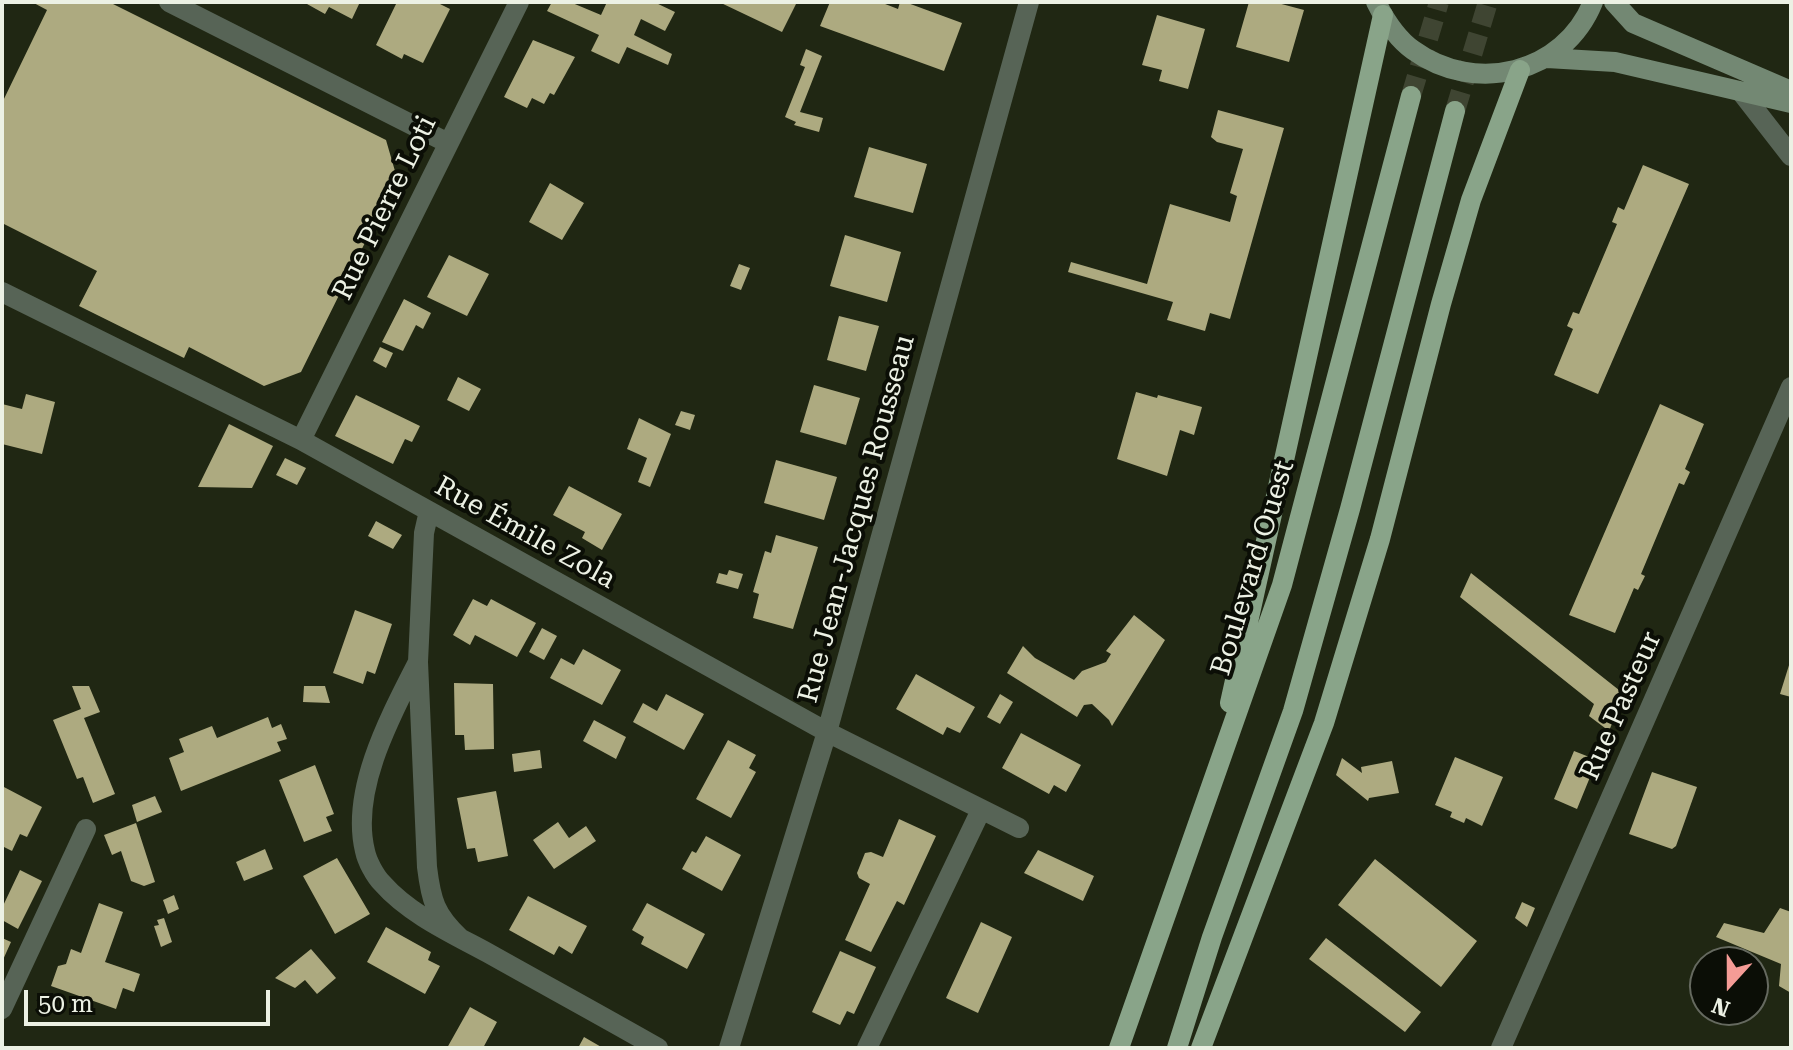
<!DOCTYPE html>
<html>
<head>
<meta charset="utf-8">
<style>
	body { margin:0 }
	#map { position:relative; width:1793px; height:1050px; overflow:hidden; background:#202713; font-family:"Roboto Serif",serif }
	canvas { display:block }
	.frame { position:absolute; inset:0; border:4px solid #ecf1e4; pointer-events:none }
	.north { position:absolute; left:1689px; top:946px; width:80px; height:80px; box-sizing:border-box; background:#0b0e06; border:2px solid #65695f; border-radius:50%; rotate:201deg; font-size:22px; font-weight:700; line-height:32px; text-align:center; color:#ecf1e4 }
	.north::after { content:''; display:block; margin:auto; width:28px; height:36px; background:#f59c96; clip-path:polygon(50% 0,100% 100%,50% 72%,0 100%) }
	.scale { position:absolute; left:24px; top:990px; width:246px; height:36px; box-sizing:border-box; border:4px solid #ecf1e4; border-top:0; padding-left:10px; font-size:24px; line-height:28px; white-space:nowrap; color:#ecf1e4; -webkit-text-stroke:6px #0b0e06; paint-order:stroke }
</style>
</head>
<body>
<div id="map">
<canvas width="1793" height="1050"></canvas>
<div class="frame"></div>
<div class="north">N</div>
<div class="scale">50 m</div>
</div>
<script>
const context = document.querySelector('canvas').getContext('2d');
context.lineJoin = 'round';
function paint(path, color) { context.fillStyle = color; context.fill(path, 'evenodd'); }
function strokePath(path, color, width, dash) { context.strokeStyle = color; context.lineWidth = width; context.lineCap = dash ? 'butt' : 'round'; context.setLineDash(dash || []); context.stroke(path); }
function drawText(font, color, halo, rows, align = 'center') {
  context.font = font + ' "Roboto Serif",serif'; context.lineWidth = 8; context.setLineDash([]); context.textBaseline = 'middle'; context.strokeStyle = halo; context.fillStyle = color; for (const [text, x, y, turn = 0] of rows) {
    context.save(); context.translate(x, y); context.rotate((+turn || 0) * Math.PI / 180); context.textAlign = isNaN(turn) ? turn : align; if (halo) context.strokeText(text, 0, 0); context.fillText(text, 0, 0); context.restore();
  }
}
paint(new Path2D(`
	M32 2H109L386 140 397 178 301 372 264 386 189 347 184 358 79 306 97 271 2 223V103L47 10Z
	M308 2H360L352 19 329 7 325 14 307 4Z
	M397 2H436L450 9 423 63 404 54 402 59 376 45Z
	M552 2H570L601 15 607 2H654L675 12 665 31 641 19 634 35 672 54 668 65 627 47 619 64 591 51 599 35 547 11Z
	M719 2H797L782 32Z
	M830 2H880L898 9 900 2H905L962 23 944 71 820 26Z
	M1249 2H1274L1304 10 1289 62 1236 47Z
	M1157 15 1205 29 1188 89 1159 81 1162 70 1142 65Z
	M533 40 575 57 554 95 550 93 544 104 532 98 527 108 504 97Z
	M806 49 822 56 800 112 823 118 819 132 794 125 796 122 785 117 805 67 800 65Z
	M1218 110 1284 128 1230 319 1210 313 1205 331 1167 320 1173 302 1068 272 1071 262 1147 284 1170 204 1230 222 1237 196 1230 193 1243 149 1217 142 1211 137Z
	M869 147 927 164 913 213 854 197Z
	M1643 165 1689 184 1598 394 1554 375 1573 329 1567 326 1573 312 1579 314 1617 224 1612 222 1618 207 1624 210Z
	M550 183 584 203 562 240 529 222Z
	M845 235 901 252 887 302 830 286Z
	M449 255 489 274 467 316 427 297Z
	M739 264 750 268 741 290 730 286Z
	M404 299 431 313 423 329 416 325 403 351 382 342Z
	M839 316 879 326 866 371 827 360Z
	M380 347 393 353 386 368 373 361Z
	M458 377 481 389 469 411 447 400Z
	M814 385 860 398 846 445 800 432Z
	M1136 392 1157 398 1158 395 1202 407 1194 435 1180 430 1167 476 1117 459Z
	M26 394 55 402 42 454 2 444V404L22 409Z
	M356 395 420 426 412 442 405 439 393 464 335 436Z
	M1660 404 1704 424 1685 469 1690 472 1684 485 1679 483 1641 574 1645 576 1638 590 1634 588 1615 633 1569 615Z
	M681 411 695 415 690 430 675 425Z
	M639 418 671 434 650 487 638 482 647 458 627 449Z
	M229 424 273 446 252 488 198 487Z
	M285 458 306 468 297 485 276 475Z
	M776 460 837 477 824 520 764 503Z
	M569 486 622 514 602 550 582 538 585 532 553 515Z
	M376 521 402 535 393 549 368 536Z
	M776 535 818 547 793 629 753 618 759 594 753 592 765 551 771 553Z
	M729 570 743 574 738 589 716 583 719 573 727 575Z
	M1471 573 1624 694 1609 731 1589 716 1594 704 1460 597Z
	M473 599 487 606 491 599 536 623 517 657 475 635 470 645 453 635Z
	M355 610 392 624 375 674 367 671 363 684 333 673Z
	M1134 615 1165 640 1112 726 1109 720 1092 704 1084 705 1077 717 1007 673 1023 646 1035 658 1074 680 1082 671 1106 662 1111 654 1106 651Z
	M542 628 557 636 544 660 529 652Z
	M583 649 621 670 602 705 550 678 561 658 574 665Z
	M1790 662H1791V697L1780 694Z
	M916 674 975 707 960 733 947 727 943 735 896 709Z
	M454 683 493 684 494 749 465 750 464 735H455Z
	M72 686H89L100 712 84 718 115 794 93 803 83 777 77 779 53 720 81 709Z
	M304 686H325L330 703 303 702Z
	M666 694 704 714 684 750 633 722 643 703 657 711Z
	M1000 694 1013 702 1000 724 987 717Z
	M268 717 272 728 281 724 287 739 277 742 281 751 181 791 169 758 184 752 179 739 212 726 217 738Z
	M594 720 626 737 616 759 583 741Z
	M1021 733 1081 765 1066 792 1054 785 1049 794 1002 768Z
	M728 740 756 755 749 768 756 772 731 818 696 799Z
	M540 750 542 768 514 772 512 754Z
	M1574 751 1597 760 1577 809 1554 799Z
	M1455 757 1503 777 1482 826 1466 818 1464 823 1450 817 1452 812 1435 805Z
	M1342 758 1362 773 1361 767 1392 761 1399 793 1369 798 1368 801 1336 775Z
	M315 765 334 814 326 817 332 831 304 842 279 780Z
	M1652 772 1697 787 1676 846 1672 849 1629 834Z
	M2 786 42 807 27 837 20 834 12 851 2 846Z
	M496 791 508 856 478 862 475 848 467 849 457 798Z
	M155 796 162 812 137 822 132 805Z
	M899 819 936 836 904 905 897 901 871 952 845 940 870 884 859 878 857 873 865 853 871 852 883 857Z
	M558 822 569 838 586 826 596 841 554 869 533 840Z
	M136 823 155 882 144 886 131 881 121 851 112 855 104 835Z
	M706 836 741 855 722 891 682 869 692 851 696 853Z
	M265 849 273 869 244 881 236 862Z
	M1038 850 1094 876 1083 901 1024 873Z
	M337 858 370 914 335 934 303 876Z
	M1375 859 1477 941 1441 987 1338 905Z
	M20 870 42 881 18 929 2 920V908Z
	M174 895 179 909 168 914 163 900Z
	M528 896 587 926 572 954 559 946 554 955 509 930Z
	M1522 902 1535 908 1527 927 1515 918Z
	M99 903 123 912 105 962 140 974 134 992 123 988 116 1009 51 986 58 966 66 964 71 949 81 953Z
	M647 903 705 934 687 969 641 944 644 937 632 930Z
	M1780 908 1791 912V993L1779 986 1781 964 1716 937 1724 923 1764 933Z
	M164 918 172 942 161 947 154 926 159 925 157 920Z
	M981 922 1012 937 978 1013 946 998Z
	M386 927 431 952 428 960 440 966 425 994 367 962Z
	M2 938 11 942 2 962Z
	M1326 938 1421 1012 1405 1032 1309 959Z
	M311 949 336 978 317 994 305 980 295 988 275 978Z
	M840 951 876 967 854 1014 847 1011 840 1025 812 1012Z
	M470 1007 497 1022 483 1048H447Z
	M584 1037 603 1048H578Z`), '#adaa80');
strokePath(new Path2D(`
	M1411 96 1439 2
	M1455 111 1488 2`), '#3f4532', 20, [20, 10]);
strokePath(new Path2D(`
	M169 2 448 143
	M2 292 301 440 827 732 1019 828
	M301 440 519 2
	M418 662 424 533 429 511
	M460 938C435 915 431 900 427 867L418 662C391 715 350 790 365 851 367 861 375 876 382 883 409 914 453 934 488 953 545 985 602 1016 658 1048
	M2 1009 86 829
	M729 1048 827 732 1029 2
	M867 1048 981 810`), '#576456', 20);
strokePath(new Path2D(`
	M1742 93 1791 156
	M1501 1048 1791 387`), '#576456', 20);
strokePath(new Path2D(`
	M1376 2C1385 20 1396 38 1413 50 1475 95 1564 74 1593 2
	M1614 2 1633 23 1791 91
	M1547 58 1615 62 1791 103`), '#738873', 20);
strokePath(new Path2D(`
	M1230 703 1383 15
	M1119 1048 1282 585 1411 96
	M1177 1048 1212 937 1293 711 1350 509 1455 111
	M1201 1048 1324 723 1380 539 1441 304 1471 200 1520 70`), '#89a489', 20);
drawText('28px', '#ecf1e4', '#0b0e06', [
	["Rue Pierre Loti",385,208,-64],
	["Rue Jean-Jacques Rousseau",857,519,-75],
	["Rue Émile Zola",525,533,29],
	["Boulevard Ouest",1253,568,-73],
	["Rue Pasteur",1621,706,-66]
]);
</script>
</body>
</html>
